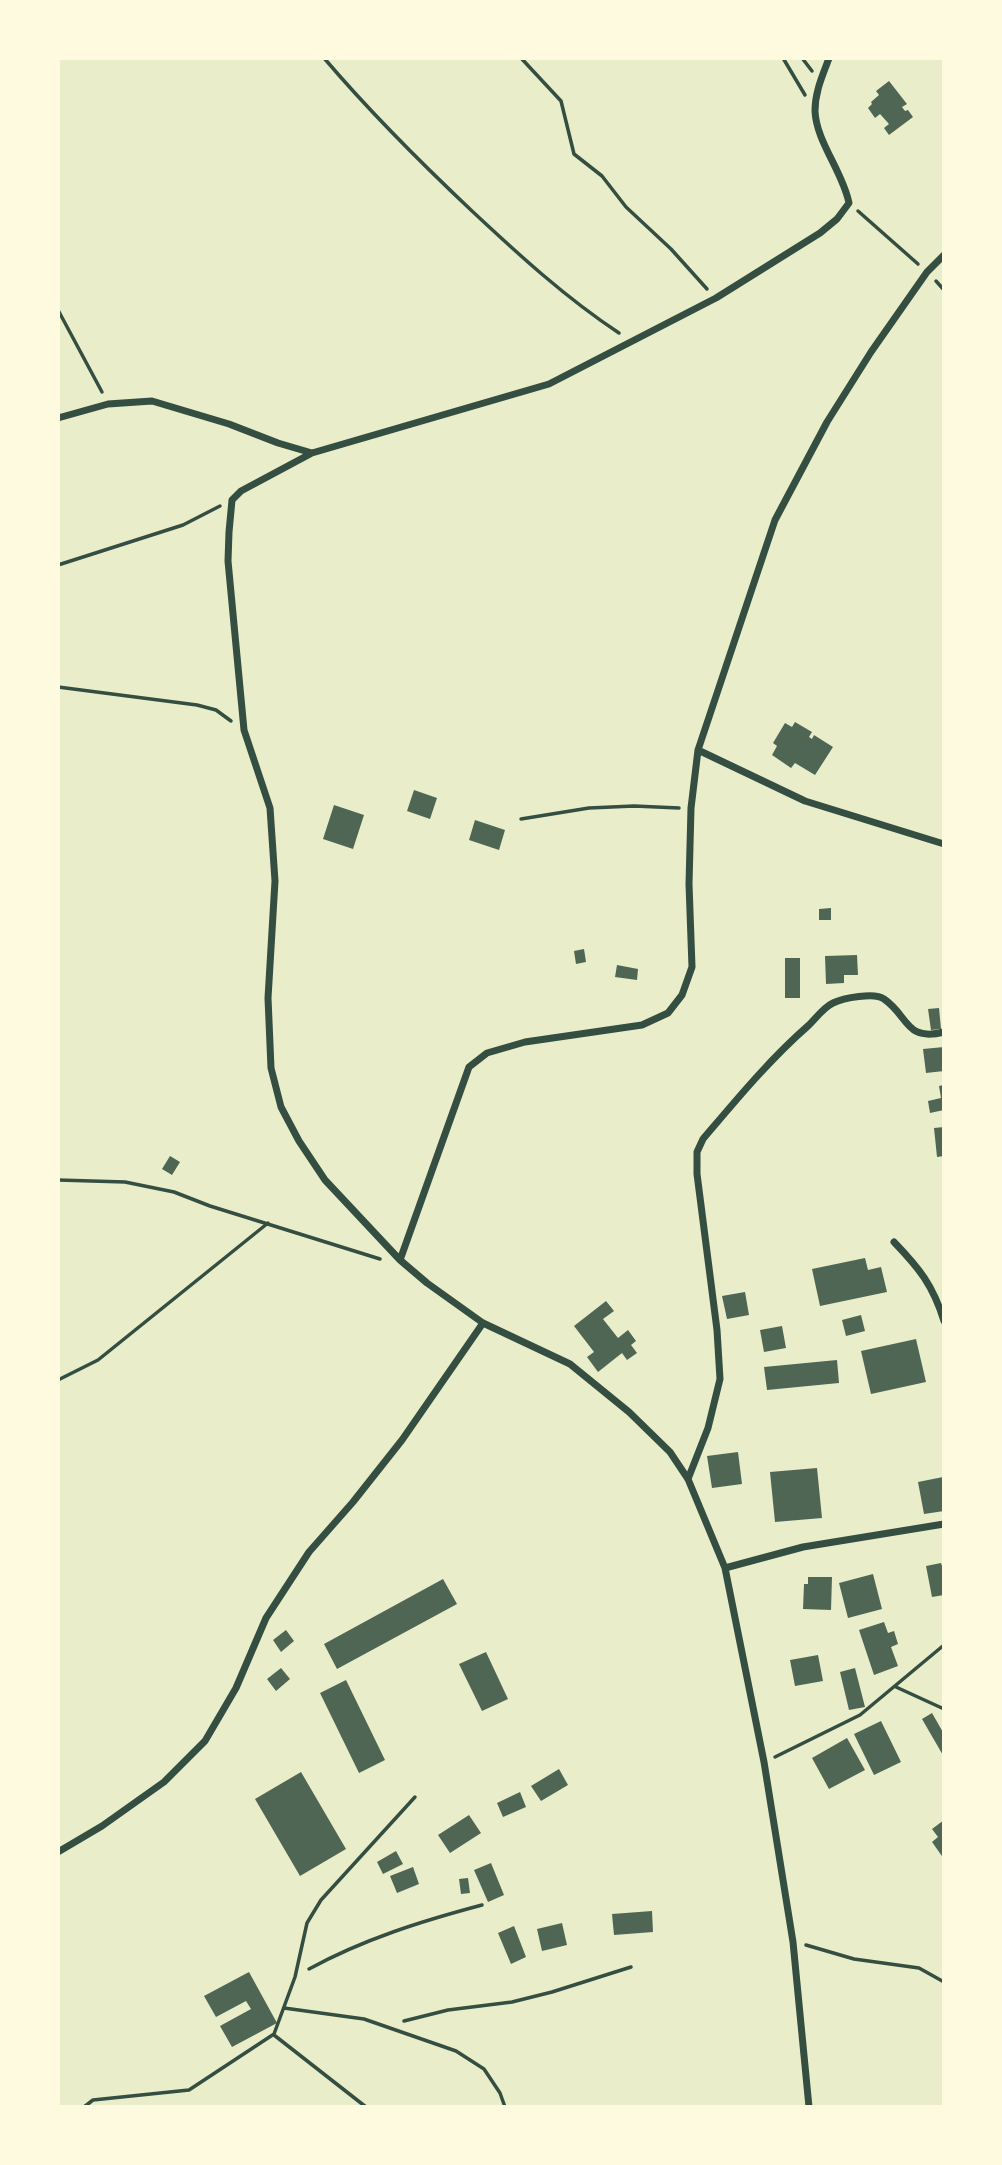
<!DOCTYPE html>
<html>
<head>
<meta charset="utf-8">
<style>
	body { margin:0 }
	#map { position:relative; width:1002px; height:2165px; overflow:hidden; background:#e9edc9; font-family:Karla,sans-serif }
	canvas { display:block }
	.frame { position:absolute; inset:0; border:60px solid #fefae0; pointer-events:none }
</style>
</head>
<body>
<div id="map">
<canvas width="1002" height="2165"></canvas>
<div class="frame"></div>
</div>
<script>
const context = document.querySelector('canvas').getContext('2d');
context.lineJoin = 'round';
function paint(path, color) { context.fillStyle = color; context.fill(path, 'evenodd'); }
function strokePath(path, color, width, dash) { context.strokeStyle = color; context.lineWidth = width; context.lineCap = dash ? 'butt' : 'round'; context.setLineDash(dash || []); context.stroke(path); }
paint(new Path2D(`
	M889 81 907 104 902 107 905 111 908 110 913 117 889 135 884 128 889 124 880 114 875 118 868 108 872 104 871 102 879 95 876 91Z
	M795 722 812 732 809 737 812 739 814 735 833 747 815 775 795 763 791 768 772 755 777 746 773 743 785 723 792 727Z
	M414 790 437 798 430 819 407 811Z
	M334 805 364 815 353 849 323 839Z
	M475 820 505 830 499 850 469 840Z
	M831 908V920H819V909Z
	M584 949 586 962 576 964 574 951Z
	M857 955 858 975H844V983L826 984 825 956Z
	M785 958H800V998H785Z
	M617 965 638 969 637 980 615 977Z
	M939 1008 941 1029 931 1030 928 1009Z
	M944 1047V1071L926 1073 923 1049Z
	M944 1085V1110L930 1113 928 1101 941 1098 939 1086Z
	M944 1127V1156L937 1157 934 1128Z
	M170 1156 180 1162 172 1175 162 1169Z
	M865 1258 868 1270 881 1267 887 1292 820 1306 812 1269Z
	M745 1292 749 1315 727 1319 722 1296Z
	M606 1301 614 1311 603 1319 618 1338 628 1330 636 1341 631 1345 637 1353 627 1360 622 1353 598 1372 587 1357 594 1352 574 1326Z
	M861 1315 865 1331 846 1336 842 1320Z
	M782 1326 786 1348 764 1352 760 1330Z
	M916 1339 926 1382 871 1394 861 1351Z
	M837 1360 839 1383 767 1390 764 1367Z
	M738 1452 742 1484 712 1488 707 1456Z
	M817 1468 822 1518 775 1522 770 1472Z
	M943 1477 944 1511 924 1514 918 1482Z
	M941 1563 942 1566H944V1595L932 1597 926 1566Z
	M873 1574 882 1609 848 1618 839 1583Z
	M808 1577H832L831 1610 803 1609 804 1584H808Z
	M443 1579 457 1604 337 1669 324 1644Z
	M884 1622 888 1633 894 1631 898 1644 891 1647 898 1666 874 1675 859 1630Z
	M286 1630 294 1641 281 1652 273 1640Z
	M486 1652 508 1699 482 1711 459 1664Z
	M818 1655 823 1681 795 1686 790 1660Z
	M281 1668 290 1679 276 1691 267 1679Z
	M855 1668 865 1707 849 1710 840 1672Z
	M346 1680 385 1760 359 1773 320 1693Z
	M932 1713 944 1734V1757L922 1719Z
	M881 1721 901 1762 874 1775 854 1734Z
	M847 1738 865 1770 829 1789 812 1758Z
	M559 1769 568 1785 541 1801 531 1786Z
	M301 1772 346 1849 300 1876 255 1799Z
	M520 1792 526 1807 503 1817 497 1803Z
	M469 1815 481 1833 450 1853 438 1835Z
	M944 1820V1859L932 1842 938 1837 932 1829Z
	M396 1851 403 1864 383 1874 377 1862Z
	M491 1863 504 1895 488 1902 474 1870Z
	M413 1867 419 1884 397 1893 390 1876Z
	M468 1878 470 1893 461 1894 459 1879Z
	M652 1911 653 1932 614 1935 612 1914Z
	M562 1923 567 1945 542 1951 537 1929Z
	M514 1926 526 1957 511 1964 498 1933Z
	M249 1972 277 2023 232 2047 220 2026 251 2009 246 2001 216 2017 204 1996Z`), '#4f6655');
strokePath(new Path2D(`
	M324 58C370 112 420 162 472 211 518 254 566 298 619 333
	M521 58 561 101 574 154 602 176 626 207 671 249 707 289
	M783 58 805 95
	M802 58 812 71
	M858 211 918 264
	M936 281 944 290
	M58 310 102 392
	M58 565 183 525 220 506
	M58 687 197 705 216 710 231 721
	M521 819 589 808 634 806 679 808
	M58 1180 125 1182 174 1192 210 1206 380 1259
	M58 1380 98 1360 268 1223
	M896 1687 944 1709
	M775 1757 860 1715 944 1645
	M806 1945 854 1959 919 1968 944 1982
	M309 1969C364 1939 422 1921 482 1905
	M404 2021 448 2010 512 2002 552 1992 631 1967`), '#344e41', 3.5);
strokePath(new Path2D(`
	M284 2008 364 2019 456 2051 484 2069 500 2093 505 2107
	M274 2035 366 2107
	M84 2107 93 2100 189 2090 274 2034 295 1977 307 1923 321 1900 415 1797`), '#344e41', 3.5);
strokePath(new Path2D(`
	M58 418 108 404 152 401 229 424 278 443 312 453 549 384 716 298 820 233 837 219 849 203C843 172 816 141 815 111 815 91 823 75 829 58
	M312 453 241 491 232 500 229 532 228 561 244 730 270 808 275 881 268 998 271 1068 281 1107 299 1141 325 1180 400 1260 427 1283 483 1323 570 1364 629 1412 670 1452 688 1479 725 1568 764 1762 793 1942 809 2107
	M698 750 805 801 944 844
	M894 1242C919 1268 933 1285 944 1321
	M400 1260 469 1067 487 1053 525 1042 642 1025 668 1013 682 995 692 967 689 884 691 808 698 750 775 520 827 422 871 352 927 272 944 255
	M688 1479 708 1428 720 1379 717 1330 697 1174V1152L703 1139C737 1099 770 1059 809 1025 816 1018 824 1007 833 1003 843 998 875 992 884 999 909 1016 905 1042 944 1032
	M725 1568 803 1547 944 1524
	M58 1852 102 1826 164 1782 205 1741 236 1688 266 1618 309 1552 353 1502 402 1440 483 1323`), '#344e41', 7);
</script>
</body>
</html>
